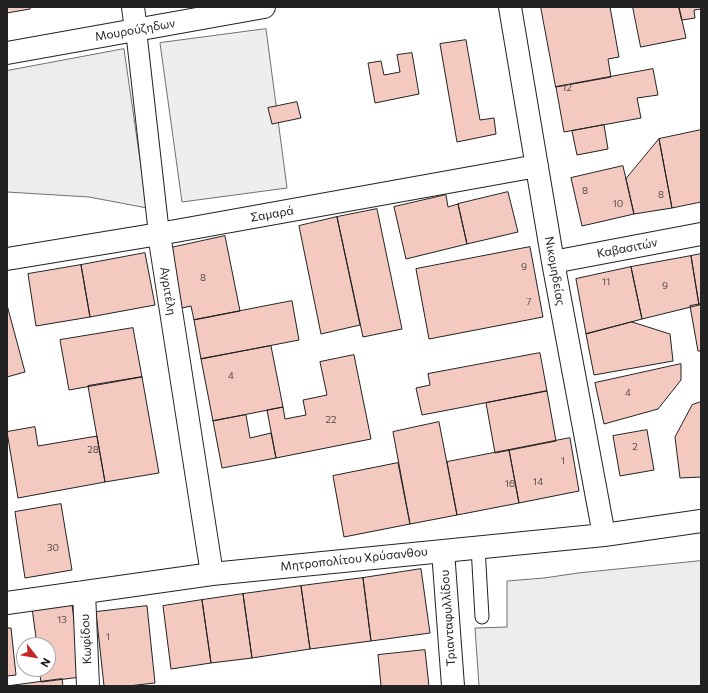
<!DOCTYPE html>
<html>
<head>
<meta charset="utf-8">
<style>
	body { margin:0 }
	#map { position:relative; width:708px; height:693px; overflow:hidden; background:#fff; font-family:Commissioner,sans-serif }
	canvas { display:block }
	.frame { position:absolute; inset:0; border:8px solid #222; pointer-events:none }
	.north { position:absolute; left:16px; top:637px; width:40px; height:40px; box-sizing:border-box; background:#fff; border:1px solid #a7a7a7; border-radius:50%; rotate:121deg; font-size:11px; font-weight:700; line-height:16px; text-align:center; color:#222 }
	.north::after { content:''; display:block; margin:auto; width:14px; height:18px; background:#c62828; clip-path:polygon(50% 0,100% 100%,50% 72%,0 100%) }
</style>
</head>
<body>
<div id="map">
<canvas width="708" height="693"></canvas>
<div class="frame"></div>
<div class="north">N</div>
</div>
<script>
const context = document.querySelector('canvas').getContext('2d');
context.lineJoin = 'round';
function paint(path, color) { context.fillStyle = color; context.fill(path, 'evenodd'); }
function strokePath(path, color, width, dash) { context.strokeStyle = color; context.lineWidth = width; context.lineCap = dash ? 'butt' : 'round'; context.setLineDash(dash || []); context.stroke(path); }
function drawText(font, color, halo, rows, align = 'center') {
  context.font = font + ' Commissioner,sans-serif'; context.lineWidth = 3; context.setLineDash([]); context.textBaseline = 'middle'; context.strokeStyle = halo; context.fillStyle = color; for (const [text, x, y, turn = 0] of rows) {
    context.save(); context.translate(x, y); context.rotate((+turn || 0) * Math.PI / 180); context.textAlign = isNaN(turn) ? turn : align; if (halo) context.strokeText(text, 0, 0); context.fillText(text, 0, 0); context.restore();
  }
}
const green = new Path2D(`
	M266 29 287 188 182 202 160 43Z`);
paint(green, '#eee');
strokePath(green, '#6f6f6f', 1);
const parking = new Path2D(`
	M124 49 147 208 89 197 7 192V71Z
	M701 561V686H479L475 628 507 627V581L544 578 578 573Z`);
paint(parking, '#ededed');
strokePath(parking, '#6f6f6f', 1);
const building = new Path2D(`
	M7 7H30V9L7 13Z
	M541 7H610L619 57 608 59 611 77 556 87Z
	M633 7H679L686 38 641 47Z
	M679 7H701V9L694 10 695 18 682 20Z
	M466 40 480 120 494 118 496 134 457 142 440 44Z
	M412 53 419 94 375 103 368 63 381 61 384 75 400 72 397 55Z
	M653 69 658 95 637 98 641 118 564 132 556 87Z
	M297 102 301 118 272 124 268 108Z
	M604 125 608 149 577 155 572 131Z
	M701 130V202L672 208 659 139Z
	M659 139 672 208 634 214 626 179Z
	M623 166 634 214 582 226 571 178Z
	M508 192 518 232 467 244 458 204Z
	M446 195 448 207 458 204 467 244 406 259 394 207Z
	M377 209 402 329 363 337 337 217Z
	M337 217 360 325 321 334 299 226Z
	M225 236 240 311 194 320 191 306 182 308 170 248Z
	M530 247 543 317 429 339 416 269Z
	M145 253 155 305 90 317 81 265Z
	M701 254V304L699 305 691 256Z
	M691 256 699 305 642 319 631 267Z
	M81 265 90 317 36 326 28 274Z
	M631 267 642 319 586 334 576 279Z
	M292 301 299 340 201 359 194 320Z
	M701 304V351H698L690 306Z
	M7 305 25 372 7 377Z
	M632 322 670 334 673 361 594 375 586 334Z
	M133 328 142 377 69 390 60 340Z
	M271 346 283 407 213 421 201 359Z
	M540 353 547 391 422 415 416 388 430 385 428 374Z
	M354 355 371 439 276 458 267 410 283 407 285 419 306 415 303 400 327 395 320 362Z
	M681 364V380L658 409 604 424 595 383Z
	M142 377 159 473 105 482 88 386Z
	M547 391 556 441 495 453 486 403Z
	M701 402V477L680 478 675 437 692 405Z
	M246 415 250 438 271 433 276 458 222 468 213 421Z
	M439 422 457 515 410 524 393 432Z
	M35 427 38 446 97 436 105 482 18 498 7 432Z
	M647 430 654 470 620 476 613 436Z
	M570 438 579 491 519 503 509 450Z
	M509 450 519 503 457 515 447 462Z
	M398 463 410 524 344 537 333 476Z
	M61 504 72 570 25 578 15 512Z
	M421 569 430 633 371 641 363 578Z
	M363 578 371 641 310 649 301 586Z
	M301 586 310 649 252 658 243 594Z
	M243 594 252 658 211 663 202 600Z
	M202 600 211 663 171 669 163 606Z
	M72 604 81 677 41 682 39 669H48V645H37L32 608Z
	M147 606 155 683 128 686H104L96 612Z
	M7 628H11L16 675 7 676Z
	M425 650 429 686H381L378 655Z
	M62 679 63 686H7Z`);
paint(building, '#f3c9c0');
strokePath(building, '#222', 1);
const service = new Path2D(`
	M478 547 482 617`);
const pedestrian = new Path2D(`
	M136 30 159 234`);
const minor = new Path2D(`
	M133 7 136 30
	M510 7 553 262 604 535
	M7 53 264 7
	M159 234 212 574
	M7 259 159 234 537 166
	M553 262 701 234
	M443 551 453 686
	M84 592 88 686
	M7 603 212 574 604 535 701 521`);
strokePath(service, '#222', 15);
strokePath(pedestrian, '#222', 22);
strokePath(minor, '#222', 24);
strokePath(service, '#fff', 13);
strokePath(pedestrian, '#fff', 20);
strokePath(minor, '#fff', 22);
drawText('10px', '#564c4a', null, [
	["12",567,88],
	["8",585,191],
	["8",661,195],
	["10",618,204],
	["9",524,267],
	["8",203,278],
	["11",606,282],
	["9",665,286],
	["7",529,302],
	["4",231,376],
	["4",628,393],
	["22",331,420],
	["2",635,447],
	["28",93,450],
	["1",563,461],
	["14",538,482],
	["16",510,484],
	["30",53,548],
	["13",62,620],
	["1",108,637]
]);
drawText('12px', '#222', '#fff', [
	["Μουρούζηδων",135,30,-10],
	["Σαμαρά",272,214,-10],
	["Καβασιτών",627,248,-11],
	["Νικομηδείας",555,271,80],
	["Αγριτέλη",168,291,81],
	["Μητροπολίτου Χρύσανθου",354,559,-6],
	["Τριανταφυλλίδου",448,618,-94],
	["Κωφίδου",86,639,-93]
]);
</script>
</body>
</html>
